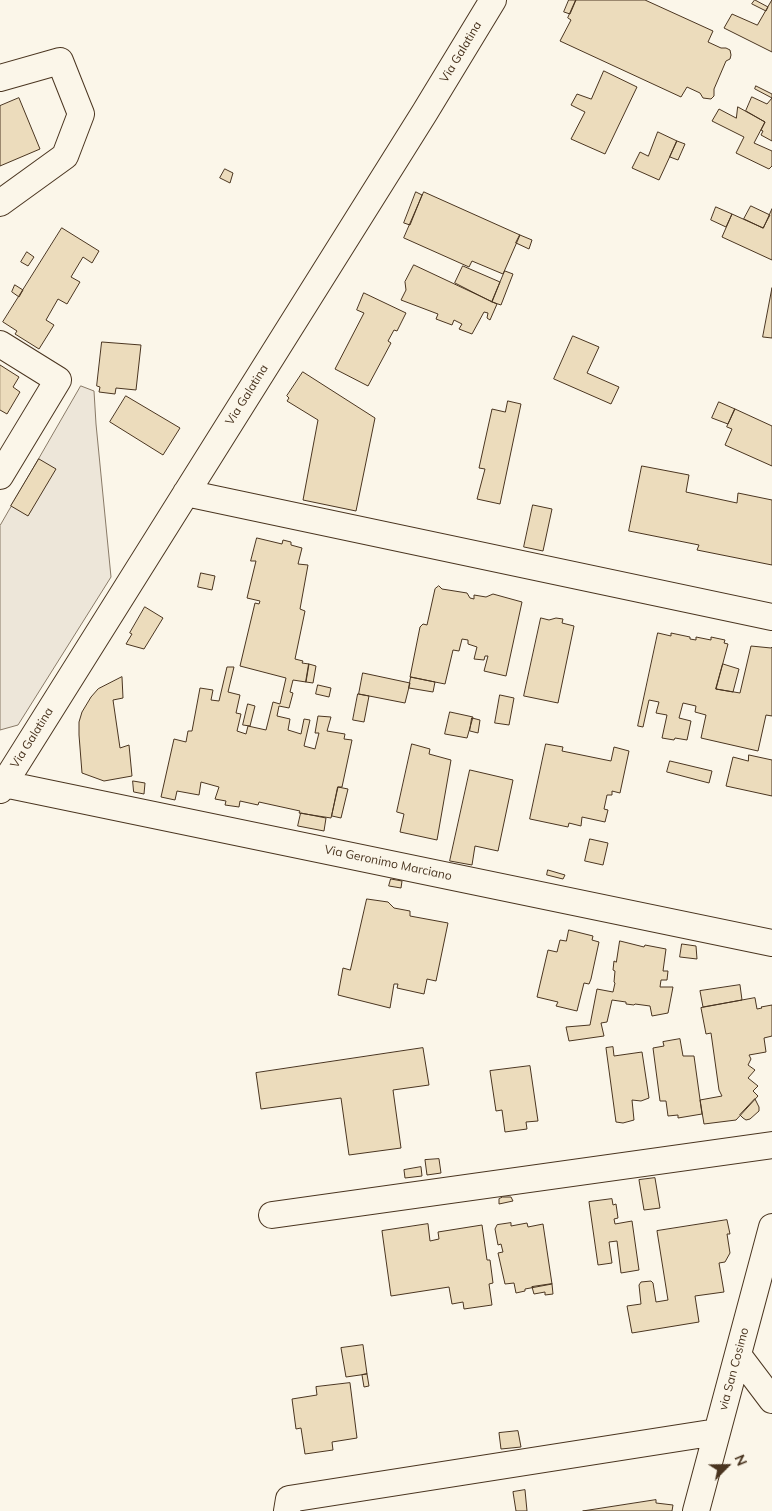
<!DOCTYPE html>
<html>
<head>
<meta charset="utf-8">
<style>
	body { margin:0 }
	#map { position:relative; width:772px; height:1511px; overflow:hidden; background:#fbf6e9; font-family:Mulish,sans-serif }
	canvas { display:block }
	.north { position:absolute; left:702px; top:1441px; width:50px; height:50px; -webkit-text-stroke:4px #fbf6e9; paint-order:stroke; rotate:67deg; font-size:14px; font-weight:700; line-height:20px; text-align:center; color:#4a3520 }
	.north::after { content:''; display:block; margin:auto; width:18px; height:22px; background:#4a3520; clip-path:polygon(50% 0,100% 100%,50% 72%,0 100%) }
</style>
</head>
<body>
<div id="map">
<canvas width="772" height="1511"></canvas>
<div class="north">N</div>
</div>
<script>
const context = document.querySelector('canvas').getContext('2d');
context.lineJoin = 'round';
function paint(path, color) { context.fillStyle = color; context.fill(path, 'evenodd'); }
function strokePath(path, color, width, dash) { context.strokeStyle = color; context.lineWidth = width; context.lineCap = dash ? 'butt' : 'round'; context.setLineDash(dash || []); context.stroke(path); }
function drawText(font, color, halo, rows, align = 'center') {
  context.font = font + ' Mulish,sans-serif'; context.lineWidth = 4; context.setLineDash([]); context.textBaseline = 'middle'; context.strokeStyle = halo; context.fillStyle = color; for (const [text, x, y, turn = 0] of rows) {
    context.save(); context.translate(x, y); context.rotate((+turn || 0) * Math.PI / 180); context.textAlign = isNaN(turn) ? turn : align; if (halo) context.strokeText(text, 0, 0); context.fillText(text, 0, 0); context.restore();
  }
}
const green = new Path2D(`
	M81 386 94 391 96 424 111 577 18 725 0 730V526Z`);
paint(green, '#ede6d9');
strokePath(green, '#887966', 1);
const building = new Path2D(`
	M569 0H576L570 14 564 12Z
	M576 0H645L713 31 708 42 721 48H726L730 50 731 55 730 59 726 61 714 89V96L711 99 703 98 700 93 687 87 681 97 560 41 571 20 568 18Z
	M755 0 768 7 766 11 752 4Z
	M772 0V52L724 28 732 14 757 25Z
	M604 71 637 87 605 154 571 139 585 112 571 105 577 94 591 99Z
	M756 86 772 94V98L755 89Z
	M752 97 767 104 772 98V141L761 135 763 131 761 130 765 122 746 111Z
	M19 98 40 149 0 166V106Z
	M738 107 765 122 754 143 772 151V166L769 169 736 153 744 137 712 121 719 109 736 118Z
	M658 132 677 141 659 180 632 168 640 152 648 156Z
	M677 141 685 144 678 160 670 157Z
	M225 169 233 173 230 183 220 178Z
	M416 192 422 195 410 225 404 223Z
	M424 192 520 235 503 274 472 261 469 267 404 238Z
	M751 206 770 215 763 228 744 219Z
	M716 207 732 214 726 227 711 220Z
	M772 209V260L722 237 732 214 763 228Z
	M62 228 99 251 92 263 83 257 71 277 80 282 67 304 58 299 46 320 54 325 39 349 15 334 17 331 3 322Z
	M520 235 532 240 529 249 516 243Z
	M27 252 34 257 28 266 21 262Z
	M414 265 497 304 490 320 487 318 488 313 484 312 472 334 459 329 462 324 454 320 452 325 436 319 438 314 401 300 406 290 405 282Z
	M463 266 500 282 492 302 455 283Z
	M505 271 513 274 501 305 492 302Z
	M15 285 23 290 19 297 12 292Z
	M772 288V338L763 337Z
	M364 293 406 313 397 331 394 330 388 341 391 343 368 386 335 369 364 313 357 310Z
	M573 336 599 347 587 373 619 387 611 404 554 379Z
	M102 342 141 345 136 390 116 388 115 394 99 392 100 387 97 386Z
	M0 365 19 377 13 387 20 392 7 414 0 410Z
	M303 372 375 418 356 511 303 500 318 420 287 401 289 398 287 396Z
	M126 396 180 428 163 455 110 422Z
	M508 401 521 404 500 504 477 499 485 469 479 468 492 409 505 412Z
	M719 402 735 409 728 424 712 418Z
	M735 409 772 426V466L725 445 732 429 727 427Z
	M39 459 56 469 28 516 11 506Z
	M642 466 689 475 686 492 737 503 738 493 772 500V565L697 550 699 545 629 531Z
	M533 505 552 509 543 551 524 547Z
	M257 538 282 544 283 540 291 542V545L302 548 298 564 308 565 300 609 305 611 295 659 303 661 302 663 309 664 306 682 293 680 290 692 293 693 289 708 279 706 277 716 290 719 288 730 301 734 304 719 310 720 304 746 315 749 319 733H315L318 716 331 717 327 731 345 734 344 739 352 740 342 787H338L331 818 299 813 300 811 259 802 258 805 240 801 239 807 225 805 226 801 215 799 219 787 201 782 199 795 177 791 175 800 161 797 174 739 186 742 188 731H192L200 688 213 690 211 700 219 701 227 667H234L228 692 240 695 236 713 241 714 237 731 246 734 248 726 266 730 273 702 280 704 286 678 240 666 255 603 259 604 260 601 247 598 256 561H251Z
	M201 573 215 576 212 590 198 587Z
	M439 586 442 589 467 593 470 598 474 599V595L486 597 493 594 522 602 506 676 484 671 488 656H485L484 660 474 659 477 647 468 644V640L462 639 459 651 453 650 445 684 410 677 420 627 423 624 427 625 435 589Z
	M145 607 163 618 144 649 126 644 132 634 130 633Z
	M541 618 549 620 556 618 563 619 562 623 574 626 558 703 524 696Z
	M658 633 671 636V633L690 637V639L696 640V637L711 640V637L725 640 724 643 728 644 716 689 740 693 751 646 771 648 772 647V716L766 715 758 751 701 738 706 715 695 712 696 706 683 703 679 718 691 721 687 740 675 738 674 740 662 738 667 715 656 713 659 702 649 700 643 727 638 726Z
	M309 664 316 666 313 683 306 682Z
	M723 664 739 669 733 692 716 689Z
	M363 673 410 683 405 703 359 694Z
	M122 677 123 698 113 700 120 748 129 745 132 776 104 781 82 773 79 735V722L82 712 91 697 98 689Z
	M411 677 435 682 433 692 409 688Z
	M318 685 331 688 329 697 316 694Z
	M358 694 369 696 364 722 353 720Z
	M500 695 514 698 509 725 495 723Z
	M248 704 255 706 250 726 243 725Z
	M450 712 473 717 467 738 445 734Z
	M472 718 480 720 478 733 470 731Z
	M412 744 430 749 429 754 451 760 437 840 400 832 404 814 397 812Z
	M546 744 563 747 562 751 611 761 614 747 629 751 620 793 612 791V795H607L604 809 608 810 605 822 582 817 581 826 569 823 568 827 530 819Z
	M749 755 772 760V796L726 786 733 757 748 761Z
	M670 761 712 771 709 783 667 772Z
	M470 770 513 780 498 851 475 846 472 865 450 861Z
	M133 781 145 783 144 794 134 792Z
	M338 787 348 789 341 818 332 816Z
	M301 813 326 818 324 831 298 826Z
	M590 839 608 843 603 865 585 861Z
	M548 870 565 875 563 879 547 875Z
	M391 879 402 881 401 888 389 886Z
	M367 899 388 902 394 908 410 911V916L448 923 436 981 427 979 424 994 397 988 398 984H394L390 1008 338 995 343 968 350 970Z
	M569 930 593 936 592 940 599 942 591 979 589 984 584 983 577 1011 556 1006 558 1002 537 997 548 950 557 952 560 940 566 941Z
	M620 941 644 947 645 945 666 949 663 971H668L667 980H661L660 987H673L668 1013 652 1016 650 1006 635 1004 634 1005 626 1004V1002L612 1000 607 1022 601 1023 604 1036 569 1041 566 1027 590 1025 597 989 613 992 615 983 614 982 615 971 613 970 614 961 616 962Z
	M682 944 696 946 697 959 680 957Z
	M740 985 742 1000 703 1007 700 991Z
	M755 998 757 1009 762 1008 761 1007 772 1005V1036L764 1038 766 1052 749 1055 751 1059 748 1065 755 1070 748 1078 758 1086 753 1091 758 1096 736 1120 704 1124 700 1100 722 1096 719 1090 711 1033 706 1034 701 1008Z
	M680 1039 683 1056H694L702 1114 678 1118V1115L668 1116 666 1101H660L653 1048 664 1046 663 1042Z
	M613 1047 614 1056 642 1052 649 1098 641 1101 632 1100 634 1120 623 1123 616 1122 606 1048Z
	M423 1048 429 1085 393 1090 401 1148 349 1155 341 1098 261 1109 256 1073Z
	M530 1066 538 1121 526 1122 527 1129 505 1132 502 1110 496 1111 490 1071Z
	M755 1099 759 1107V1111L750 1119 746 1120 743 1118 740 1115Z
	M439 1159 441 1173 427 1175 425 1160Z
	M421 1167 422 1176 405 1178 404 1170Z
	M655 1178 660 1208 644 1210 639 1180Z
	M503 1197H511L513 1201 499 1204V1199Z
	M612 1199 613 1205 616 1204 618 1218 614 1219 615 1224 632 1221 639 1270 621 1273 617 1241 609 1242 612 1263 598 1265 589 1202Z
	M727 1220 730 1234H727L730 1253 725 1262 719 1263 724 1292 695 1296 699 1322 632 1333 627 1306 641 1304 639 1285 641 1282 651 1281 653 1283 656 1302 668 1300 657 1231Z
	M511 1223V1226L527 1223 528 1227 543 1224 552 1284 525 1289V1291L516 1293 514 1283 505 1284 498 1253 503 1252 501 1244 498 1245 495 1229 497 1225Z
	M428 1224 430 1241 439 1239 438 1232 482 1225 487 1260H490L493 1283 489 1284 492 1305 464 1309 463 1302 452 1304 449 1287 391 1296 382 1231Z
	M552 1284 553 1294 545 1295V1292L534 1294 532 1287Z
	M363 1345 367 1374 346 1377 341 1348Z
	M367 1374 369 1386 364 1387 362 1375Z
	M350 1383 357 1438 332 1442 333 1450 305 1454 301 1428 296 1429 292 1399 317 1395 316 1387Z
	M518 1431 521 1447 501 1449 499 1433Z
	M525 1490 527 1511H516L513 1492Z
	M656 1500V1503L673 1505 672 1511H583Z`);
paint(building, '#ecdcbc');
strokePath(building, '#4a3520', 1);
const minor = new Path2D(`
	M0 78 60 61 81 114 65 156 0 203
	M0 344 58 380 0 476
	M186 493 772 617
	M4 784 772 943
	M0 790 425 112 493 0
	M272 1215 772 1145
	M738 1355 772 1400
	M287 1511 289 1499 717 1432
	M696 1511 772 1227`);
strokePath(minor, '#4a3520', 28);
strokePath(minor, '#fbf6e9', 26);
drawText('12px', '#4a3520', '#fbf6e9', [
	["Via Galatina",461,52,-59],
	["Via Galatina",247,395,-58],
	["Via Galatina",32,738,-58],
	["Via Geronimo Marciano",388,863,12],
	["via San Cosimo",734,1369,-75]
]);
</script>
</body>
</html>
